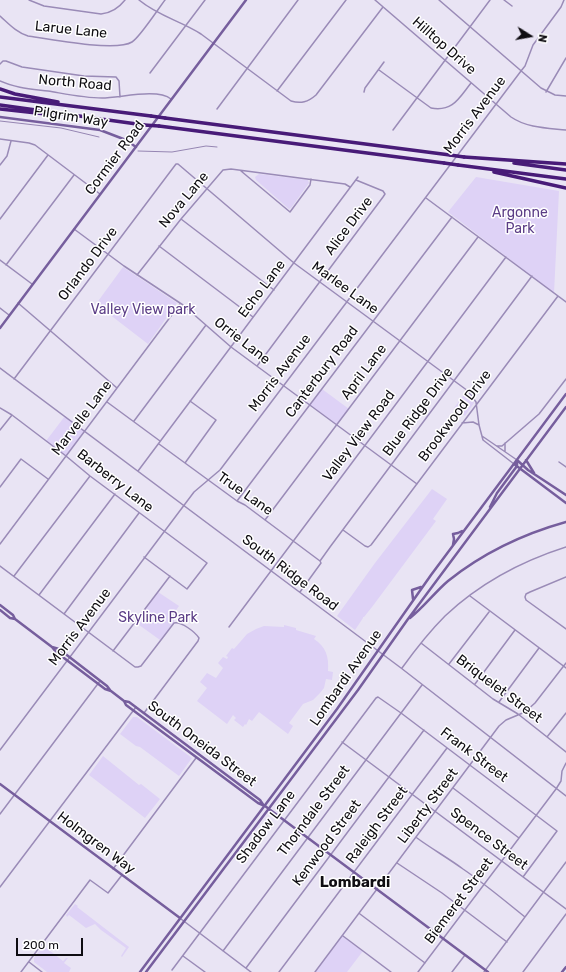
<!DOCTYPE html>
<html>
<head>
<meta charset="utf-8">
<style>
	body { margin:0 }
	#map { position:relative; width:566px; height:972px; overflow:hidden; background:#e9e4f4; font-family:Rubik,sans-serif }
	canvas { display:block }
	.north { position:absolute; left:510px; top:16px; width:40px; height:40px; -webkit-text-stroke:3px #fff; paint-order:stroke; rotate:101deg; font-size:11px; font-weight:700; line-height:16px; text-align:center; color:#0f0d12 }
	.north::after { content:''; display:block; margin:auto; width:14px; height:18px; background:#0f0d12; clip-path:polygon(50% 0,100% 100%,50% 72%,0 100%) }
	.scale { position:absolute; left:16px; top:938px; width:67px; height:18px; box-sizing:border-box; border:2px solid #0f0d12; border-top:0; padding-left:5px; font-size:12px; line-height:14px; white-space:nowrap; color:#0f0d12; -webkit-text-stroke:3px #fff; paint-order:stroke }
</style>
</head>
<body>
<div id="map">
<canvas width="566" height="972"></canvas>
<div class="north">N</div>
<div class="scale">200 m</div>
</div>
<script>
const context = document.querySelector('canvas').getContext('2d');
context.lineJoin = 'round';
function paint(path, color) { context.fillStyle = color; context.fill(path, 'evenodd'); }
function strokePath(path, color, width, dash) { context.strokeStyle = color; context.lineWidth = width; context.lineCap = dash ? 'butt' : 'round'; context.setLineDash(dash || []); context.stroke(path); }
function drawText(font, color, halo, rows, align = 'center') {
  context.font = font + ' Rubik,sans-serif'; context.lineWidth = 3; context.setLineDash([]); context.textBaseline = 'middle'; context.strokeStyle = halo; context.fillStyle = color; for (const [text, x, y, turn = 0] of rows) {
    context.save(); context.translate(x, y); context.rotate((+turn || 0) * Math.PI / 180); context.textAlign = isNaN(turn) ? turn : align; if (halo) context.strokeText(text, 0, 0); context.fillText(text, 0, 0); context.restore();
  }
}
paint(new Path2D(`
	M259 174 308 180 309 183 291 208 289 209 256 180 255 177Z
	M476 177 559 191 554 293 448 212Z
	M123 267 177 303 148 344 96 304Z
	M322 389 349 409 337 425 310 405Z
	M466 392 471 397 474 403 465 416 454 408Z
	M65 416 84 431 66 456 46 441Z
	M432 489 447 499 433 519 436 521 372 607 364 617H363V618L355 630 337 616 375 563Z
	M158 592 179 606 174 613V623L160 640 135 622Z
	M284 625 296 628V630L316 636 314 639C326 647 329 656 328 671L333 672 332 680 326 679 324 688 320 693 313 700 303 704 289 723 293 726 288 734 259 712 252 721 249 719 246 725 245 724 243 727 234 720 236 718 233 715 227 724 197 701 207 688 200 682 207 673 216 678 223 668 218 663 223 657 227 659 228 657 226 656 232 648 234 649 247 634 256 629 264 626 284 627Z
	M133 717H137L192 758 179 776 140 747 136 746 120 734Z
	M103 756 139 785 141 784 160 799 145 818 89 775Z
	M75 904 78 906 77 907 129 947 122 957 121 956 126 948 101 930 95 924 86 928 69 915 67 917 66 915Z
	M342 936 363 951 347 972H315Z
	M44 944 46 945 45 947 63 961 66 958H68L64 963 71 968 69 972H47L34 962V958Z`), '#ded2f6');
strokePath(new Path2D(`
	M0 121 61 128 99 137
	M138 151 172 152 206 146 217 147`), '#9585b2', 1);
strokePath(new Path2D(`
	M29 0 44 6 101 14C111 13 118 9 125 0
	M139 0C158 16 181 21 201 34L291 101C301 104 308 102 316 95L383 7
	M375 0 511 117C527 128 547 128 566 130
	M439 0 541 88 555 95 566 96
	M504 0 512 6
	M0 16C9 24 16 32 28 36 48 39 116 52 132 42 140 37 158 9 165 0
	M0 64 3 61H6L22 67 84 76 116 77 119 81 120 97
	M379 70 431 108C453 112 459 98 471 83
	M150 73 205 0
	M0 81C15 88 32 89 48 91 66 94 84 98 102 98 120 98 157 88 171 99
	M277 91 346 0
	M364 92 365 88 384 62
	M546 92 566 58
	M217 109 298 0
	M393 130 490 0
	M0 139 29 143 35 145 100 194
	M0 165 7 156 11 141
	M241 171 290 212 310 185 311 179
	M426 198 566 302
	M0 219 48 155
	M181 219 274 290
	M74 229 124 266 183 305 231 347 417 484
	M159 246 253 317
	M0 260 32 284
	M6 265 74 175
	M137 275 181 219 223 170 231 169 345 184 350 187
	M18 303 117 388
	M0 308 9 315
	M257 366 383 197 385 194 383 191 356 180
	M0 368 401 668 566 796
	M14 379 176 164H178L294 263 468 391 476 402 479 425 483 440 514 464
	M107 402 160 441
	M0 408 12 415 66 456 90 476 207 563 187 589 144 557
	M134 421 206 325
	M462 423 473 422 479 425
	M0 430 12 415
	M482 436 517 460
	M159 444 237 501 245 505 320 561
	M497 446H502L539 414 566 379
	M505 451V443
	M559 462 566 467
	M185 463 216 420 190 401
	M138 471 358 177
	M0 487 21 459 48 479
	M237 501 452 217
	M265 520 478 237
	M343 530 365 546 368 547 371 545 558 296
	M0 544 180 304
	M0 566 135 667H138L141 666 174 623C181 621 195 632 199 638L198 641 144 713
	M14 576 90 476
	M566 577 530 592 526 594 525 597 526 600 566 629
	M300 592 321 563 320 561 330 547 532 276
	M39 595 115 494
	M470 596 566 668
	M64 614 139 513
	M229 627 506 257
	M421 643 493 699 518 714 566 752
	M113 651 170 576
	M449 664 489 612
	M402 668C415 650 429 632 445 616 479 584 522 561 566 547
	M475 684 515 630
	M499 702 539 648
	M547 737 566 713
	M342 742 566 909
	M0 750 194 492 220 470 521 71 525 66 533 45 561 7 564 0
	M453 788 519 838
	M0 814 100 681
	M417 838C432 849 448 858 463 869 485 884 505 901 525 917
	M397 863 442 893 507 942
	M113 869 196 758
	M0 887 136 707
	M360 914 425 963
	M181 919 251 972
	M343 936 391 972
	M223 951 422 685
	M183 956 205 972
	M29 962 42 972
	M246 968 424 730
	M172 970 376 698 378 697 401 713 557 831 523 877
	M21 972 90 880 108 893 122 875
	M279 972 447 748
	M315 972 499 726 506 720 525 712 535 703 566 663
	M418 972 556 789 561 781 562 771 566 763
	M452 972 465 955
	M484 972 566 862
	M523 972 566 914`), '#9a8bb7', 1.5);
strokePath(new Path2D(`
	M0 117 100 130 126 140 136 147
	M0 328 246 0
	M517 460 528 470 566 495
	M526 460 534 473
	M514 464 566 503
	M490 507 497 493 517 466V460
	M453 545 454 539 453 534 458 533 462 531
	M413 599 412 590 421 587
	M0 605 13 615 15 619
	M0 610 10 618 15 619 52 647 59 649 107 686 110 690
	M410 618C424 607 435 592 448 581 483 553 523 534 566 522
	M52 647 56 652 105 689 111 691 124 701 129 702 260 800 264 806
	M124 701 126 705 258 803 265 806 488 972
	M0 784 180 918
	M140 972 337 709 431 575 566 394
	M146 972 358 690 408 619 566 407
	M562 972 566 967`), '#765e9d', 2.5);
strokePath(new Path2D(`
	M0 89 15 94 58 102
	M0 97 151 116
	M0 105 144 125
	M0 109 46 114
	M165 118 450 155
	M159 126 444 163
	M464 157 566 164
	M514 163 566 170
	M458 165 566 179
	M494 172 566 188`), '#481b78', 3.5);
strokePath(new Path2D(`
	M151 116 165 118
	M144 125 159 126
	M450 155 464 157
	M444 163 458 165`), '#481b78', 3.5);
drawText('14px', '#0f0d12', '#fff', [
	["Larue Lane",71,30,6],
	["Hilltop Drive",444,46,41],
	["North Road",75,83,5],
	["Morris Avenue",475,115,-53],
	["Pilgrim Way",71,117,9],
	["Cormier Road",115,158,-53],
	["Nova Lane",184,200,-50],
	["Alice Drive",349,226,-53],
	["Orlando Drive",88,264,-53],
	["Marlee Lane",345,288,36],
	["Echo Lane",262,289,-53],
	["Orrie Lane",242,341,38],
	["Canterbury Road",322,372,-53],
	["April Lane",364,372,-53],
	["Morris Avenue",280,373,-53],
	["Blue Ridge Drive",418,412,-53],
	["Brookwood Drive",455,416,-53],
	["Marvelle Lane",82,418,-53],
	["Valley View Road",359,436,-53],
	["Barberry Lane",115,481,38],
	["True Lane",245,494,35],
	["South Ridge Road",290,573,37],
	["Morris Avenue",80,627,-53],
	["Lombardi Avenue",346,678,-55],
	["Briquelet Street",499,689,37],
	["South Oneida Street",202,744,37],
	["Frank Street",474,755,37],
	["Liberty Street",428,806,-53],
	["Thorndale Street",314,811,-53],
	["Raleigh Street",377,825,-53],
	["Shadow Lane",266,827,-53],
	["Spence Street",489,839,37],
	["Holmgren Way",96,843,37],
	["Kenwood Street",327,843,-53],
	["Biemeret Street",459,901,-53]
]);
drawText('14px', '#5b3d86', '#fff', [
	["Argonne",520,213],
	["Park",520,229],
	["Valley View park",143,310],
	["Skyline Park",158,618]
]);
drawText('bold 15px', '#0f0d12', '#fff', [
	["Lombardi",355,883]
]);
</script>
</body>
</html>
